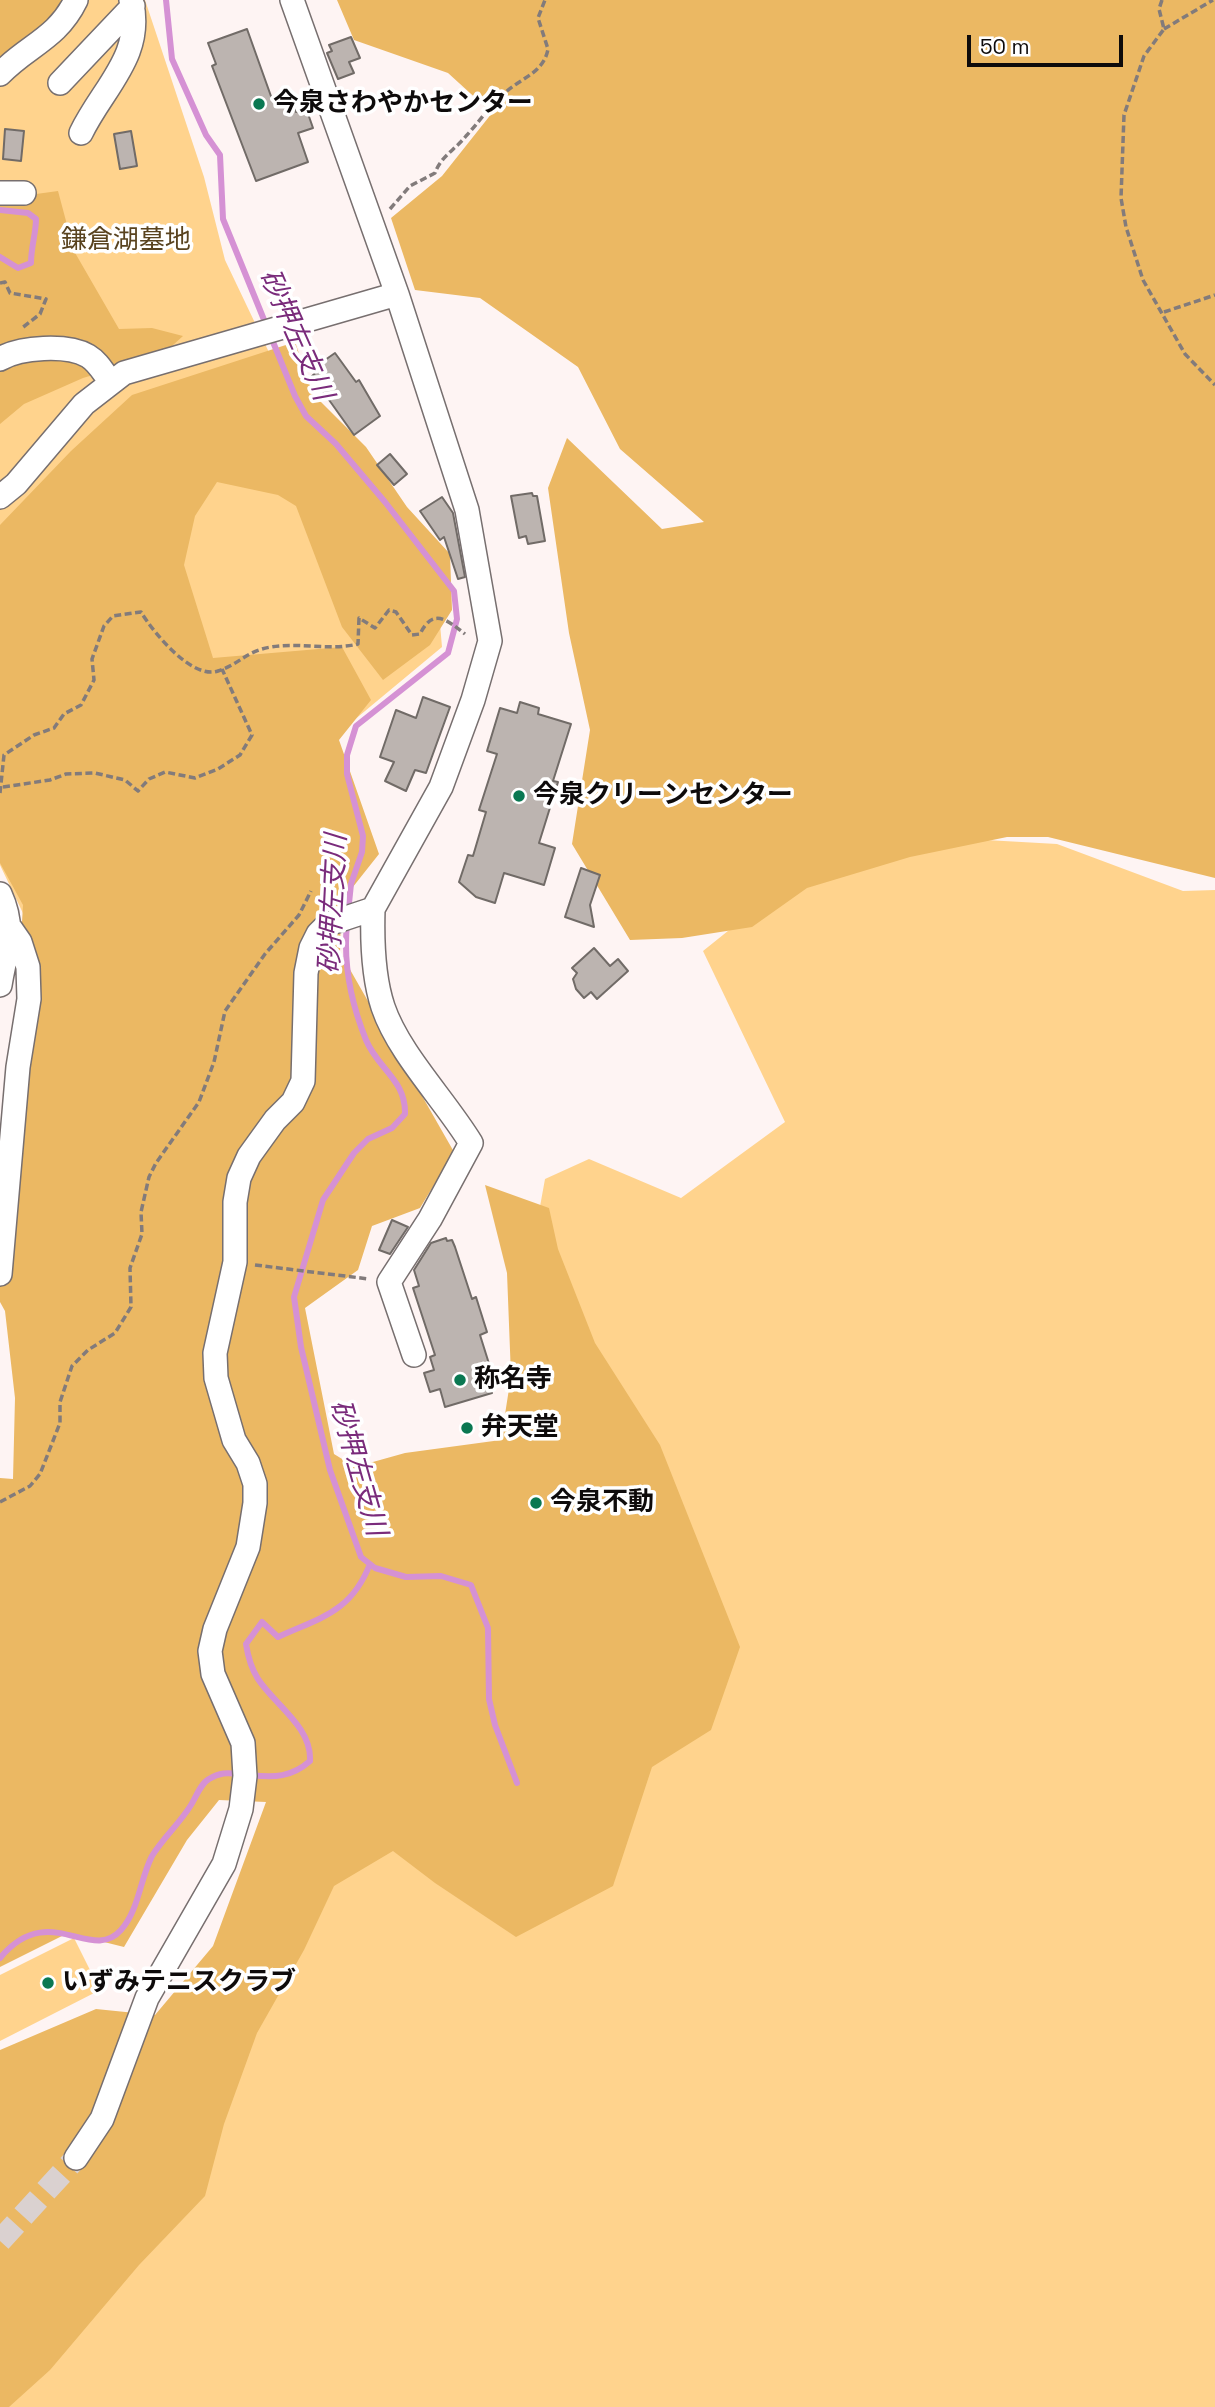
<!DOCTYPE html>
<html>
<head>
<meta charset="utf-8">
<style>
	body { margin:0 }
	#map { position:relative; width:1215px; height:2407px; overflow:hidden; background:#fef4f3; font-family:"Space Grotesk",sans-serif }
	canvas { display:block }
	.scale { position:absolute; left:967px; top:35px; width:156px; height:32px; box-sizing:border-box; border:4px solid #0e0b0b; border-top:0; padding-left:9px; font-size:21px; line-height:24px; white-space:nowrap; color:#0e0b0b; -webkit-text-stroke:5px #fff; paint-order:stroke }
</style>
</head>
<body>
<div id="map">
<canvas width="1215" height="2407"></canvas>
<div class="scale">50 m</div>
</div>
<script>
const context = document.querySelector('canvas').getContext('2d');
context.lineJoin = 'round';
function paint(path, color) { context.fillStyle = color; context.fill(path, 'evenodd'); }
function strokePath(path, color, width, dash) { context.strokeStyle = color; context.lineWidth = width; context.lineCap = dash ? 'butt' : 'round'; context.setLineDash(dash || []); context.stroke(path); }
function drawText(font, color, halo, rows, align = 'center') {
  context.font = font + ' "Space Grotesk","Noto Sans JP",sans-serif'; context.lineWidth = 7; context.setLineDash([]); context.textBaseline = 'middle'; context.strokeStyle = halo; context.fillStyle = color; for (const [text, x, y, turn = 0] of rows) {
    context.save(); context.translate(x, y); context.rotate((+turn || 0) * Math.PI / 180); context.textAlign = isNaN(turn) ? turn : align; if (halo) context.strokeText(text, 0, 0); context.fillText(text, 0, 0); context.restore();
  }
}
paint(new Path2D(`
	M0 0H145L204 177 225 260 306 430 436 578 442 647 51 972 0 865Z
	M915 836 1057 844 1183 891 1215 890V2407H0V2368L290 1909 469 1740 529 1267 545 1179 589 1159 681 1198 785 1122 703 951 784 886Z
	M74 1938 100 1990 0 2041V1975Z`), '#ffd38d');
paint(new Path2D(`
	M0 0H69L0 74Z
	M337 0H1215V878L1048 837H1007L910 857 807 888 752 927 682 938 630 940 572 844 590 730 569 633 548 488 567 438 662 529 704 522 620 449 578 367 480 298 415 290 391 218 442 176 492 113 448 73 354 40Z
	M58 191 74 251 119 329 152 328 183 336 163 354 83 378 24 404 0 424V199Z
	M295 342 313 394 366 447 407 507 450 554 452 610 430 645 383 680 342 627 296 506 278 495 217 482 195 516 184 565 213 658 342 647 371 700 339 740 379 854 341 902 340 952 454 1152 420 1208 372 1226 358 1270 305 1308 334 1454 355 1467 405 1453 501 1440 511 1376 507 1273 485 1185 549 1208 558 1249 595 1343 660 1445 740 1647 711 1730 652 1767 613 1886 516 1937 435 1883 393 1851 334 1886 304 1950 257 2033 224 2124 205 2196 139 2265 50 2370 9 2407H0V2050L96 2009 155 2015 213 1946 266 1802 219 1800 187 1840 124 1947 68 1933 0 1967V1478L13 1479 15 1398 5 1311 0 1302V1135L13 1078 23 905 0 863V525L71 451 132 395Z`), '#ebb863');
strokePath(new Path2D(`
	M166 0 172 59 206 135 220 155 223 219 295 396 306 416 336 444 385 502 454 591 457 619 448 653 356 726 347 755V774L363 836 362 852 351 884 348 913
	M0 210 28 213 36 219C36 233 31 247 31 263L18 268 0 257
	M347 924C343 964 351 1003 366 1040 378 1069 406 1080 405 1114L392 1128 368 1139 354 1153 323 1200 294 1297 301 1347 330 1470 361 1557 375 1568 406 1577 441 1576 471 1585 488 1628 489 1699 495 1725 517 1783
	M251 1775C274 1778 292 1777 310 1761 312 1727 275 1705 258 1679 251 1668 248 1657 246 1644L262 1622 278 1637C322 1617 351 1612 370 1564
	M0 1958C49 1899 91 1964 121 1930 139 1910 140 1879 152 1856 163 1838 180 1823 191 1805 196 1797 201 1783 209 1779 220 1772 228 1773 240 1774`), '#d591d4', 6);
const building = new Path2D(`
	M247 29 272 99 290 93 296 112 306 108 313 128 298 133 308 162 256 181 212 66 216 64 208 43Z
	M351 37 360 58 349 62 354 73 338 79 327 53 332 51 329 45Z
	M5 129 24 131 21 161 3 159Z
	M131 131 137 166 120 169 114 134Z
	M335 353 356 382 359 380 380 416 354 435 312 376 318 371 315 367Z
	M390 454 407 474 394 485 377 465Z
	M532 493 533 496H537L545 541 528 544 526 536 519 538 511 496Z
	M442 497 453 513 465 577 458 579 444 537 440 540 420 511Z
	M423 697 450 707 426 773 415 770 406 791 385 781 394 762 380 757 396 710 416 718Z
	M520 702 539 708 538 714 571 724 553 781 558 782 539 843 555 848 544 885 504 873 495 903 476 897 459 882 468 855 473 856 486 812 479 810 497 754 487 751 500 708 517 713Z
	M581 868 600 875 590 905 594 927 565 917Z
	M594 948 610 966 618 959 628 971 597 999 591 992 584 998 576 989 573 979 577 973 572 968Z
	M392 1220 408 1227 390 1254 379 1250Z
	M446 1238 447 1241 452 1240 455 1247 472 1299 476 1297 487 1332 480 1335 496 1386 490 1388 492 1393 445 1407 440 1389 430 1392 424 1373 434 1370 430 1357 435 1355 413 1288 419 1286 414 1270 431 1243Z`);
paint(building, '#bcb4b0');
strokePath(building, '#716b67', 2);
strokePath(new Path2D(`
	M0 2241 76 2158`), '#dad1d0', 23, [23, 11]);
const minor = new Path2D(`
	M0 74C28 45 57 39 76 0
	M60 83 133 6
	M81 133C103 87 145 55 131 0
	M0 193H24
	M0 359C20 347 67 344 88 356 98 362 103 372 110 381
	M0 497 16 484 84 404 124 373 397 294
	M0 894C16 929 6 949 0 985
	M373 909C372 941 373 977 383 1007 399 1054 445 1100 471 1143L430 1219 389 1282 414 1355
	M0 1274 18 1067 29 999 28 967 20 942 11 929
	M76 2158 102 2119 147 1998 224 1864 241 1809 245 1776 243 1743 213 1674 210 1651 215 1629 248 1547 255 1503V1484L248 1463 234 1440 216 1378 215 1353 235 1262V1202L239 1178 249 1156 275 1120 293 1102 303 1081 306 973 311 948 318 934 328 924 373 909 441 787 473 700 490 641 467 510 397 294 292 0`);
strokePath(minor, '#776f6f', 26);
strokePath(new Path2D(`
	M1162 0 1159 9 1164 29 1144 56 1124 115 1121 198 1126 227 1143 280 1185 354 1215 385
	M1164 29 1213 0
	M390 209 410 186 435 173C441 156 455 150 466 136 480 121 491 104 507 91 522 78 544 72 548 49L538 18 545 0
	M0 283 5 282 10 293 46 299 40 314 22 328
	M1164 312 1215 295
	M3 787 50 780 66 774 95 773 125 780 138 791 149 779 165 772 195 778 218 769 240 755 252 735 222 669
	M0 793 4 755 34 735 54 728 64 714 81 705 94 680 92 659 104 626 113 616 141 612C153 632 192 680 218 671 240 664 246 651 271 647 300 642 329 651 358 644L359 618 375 628 389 610 396 612 412 635 420 634C433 608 446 619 465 634
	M255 1265 369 1279
	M0 1502 30 1486 40 1474 60 1423V1402L72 1366 88 1350 115 1333 131 1307 130 1268 142 1234 141 1212 149 1177 156 1163 199 1102 214 1062 225 1011 265 954 299 915 311 891`), '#827b7b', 3.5, [7, 3.5]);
strokePath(minor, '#fff', 23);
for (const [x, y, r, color] of [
	[259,104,7,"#0a7852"],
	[519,796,7,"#0a7852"],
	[460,1380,7,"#0a7852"],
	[467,1428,7,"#0a7852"],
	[536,1503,7,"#0a7852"],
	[48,1983,7,"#0a7852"]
]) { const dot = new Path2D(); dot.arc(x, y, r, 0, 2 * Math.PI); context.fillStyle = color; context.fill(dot); strokePath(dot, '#fff', 2.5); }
drawText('bold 26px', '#0e0b0b', '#fff', [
	["今泉さわやかセンター",273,104],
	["今泉クリーンセンター",533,796],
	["称名寺",474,1380],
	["弁天堂",481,1428],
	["今泉不動",550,1503],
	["いずみテニスクラブ",62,1983]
], 'left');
drawText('26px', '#59431f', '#fff', [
	["鎌倉湖墓地",126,241]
]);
drawText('italic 28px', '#7a2b7b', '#fff', [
	["砂押左支川",295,335,66],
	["砂押左支川",334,904,-87],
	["砂押左支川",357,1468,74]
]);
</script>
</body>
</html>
